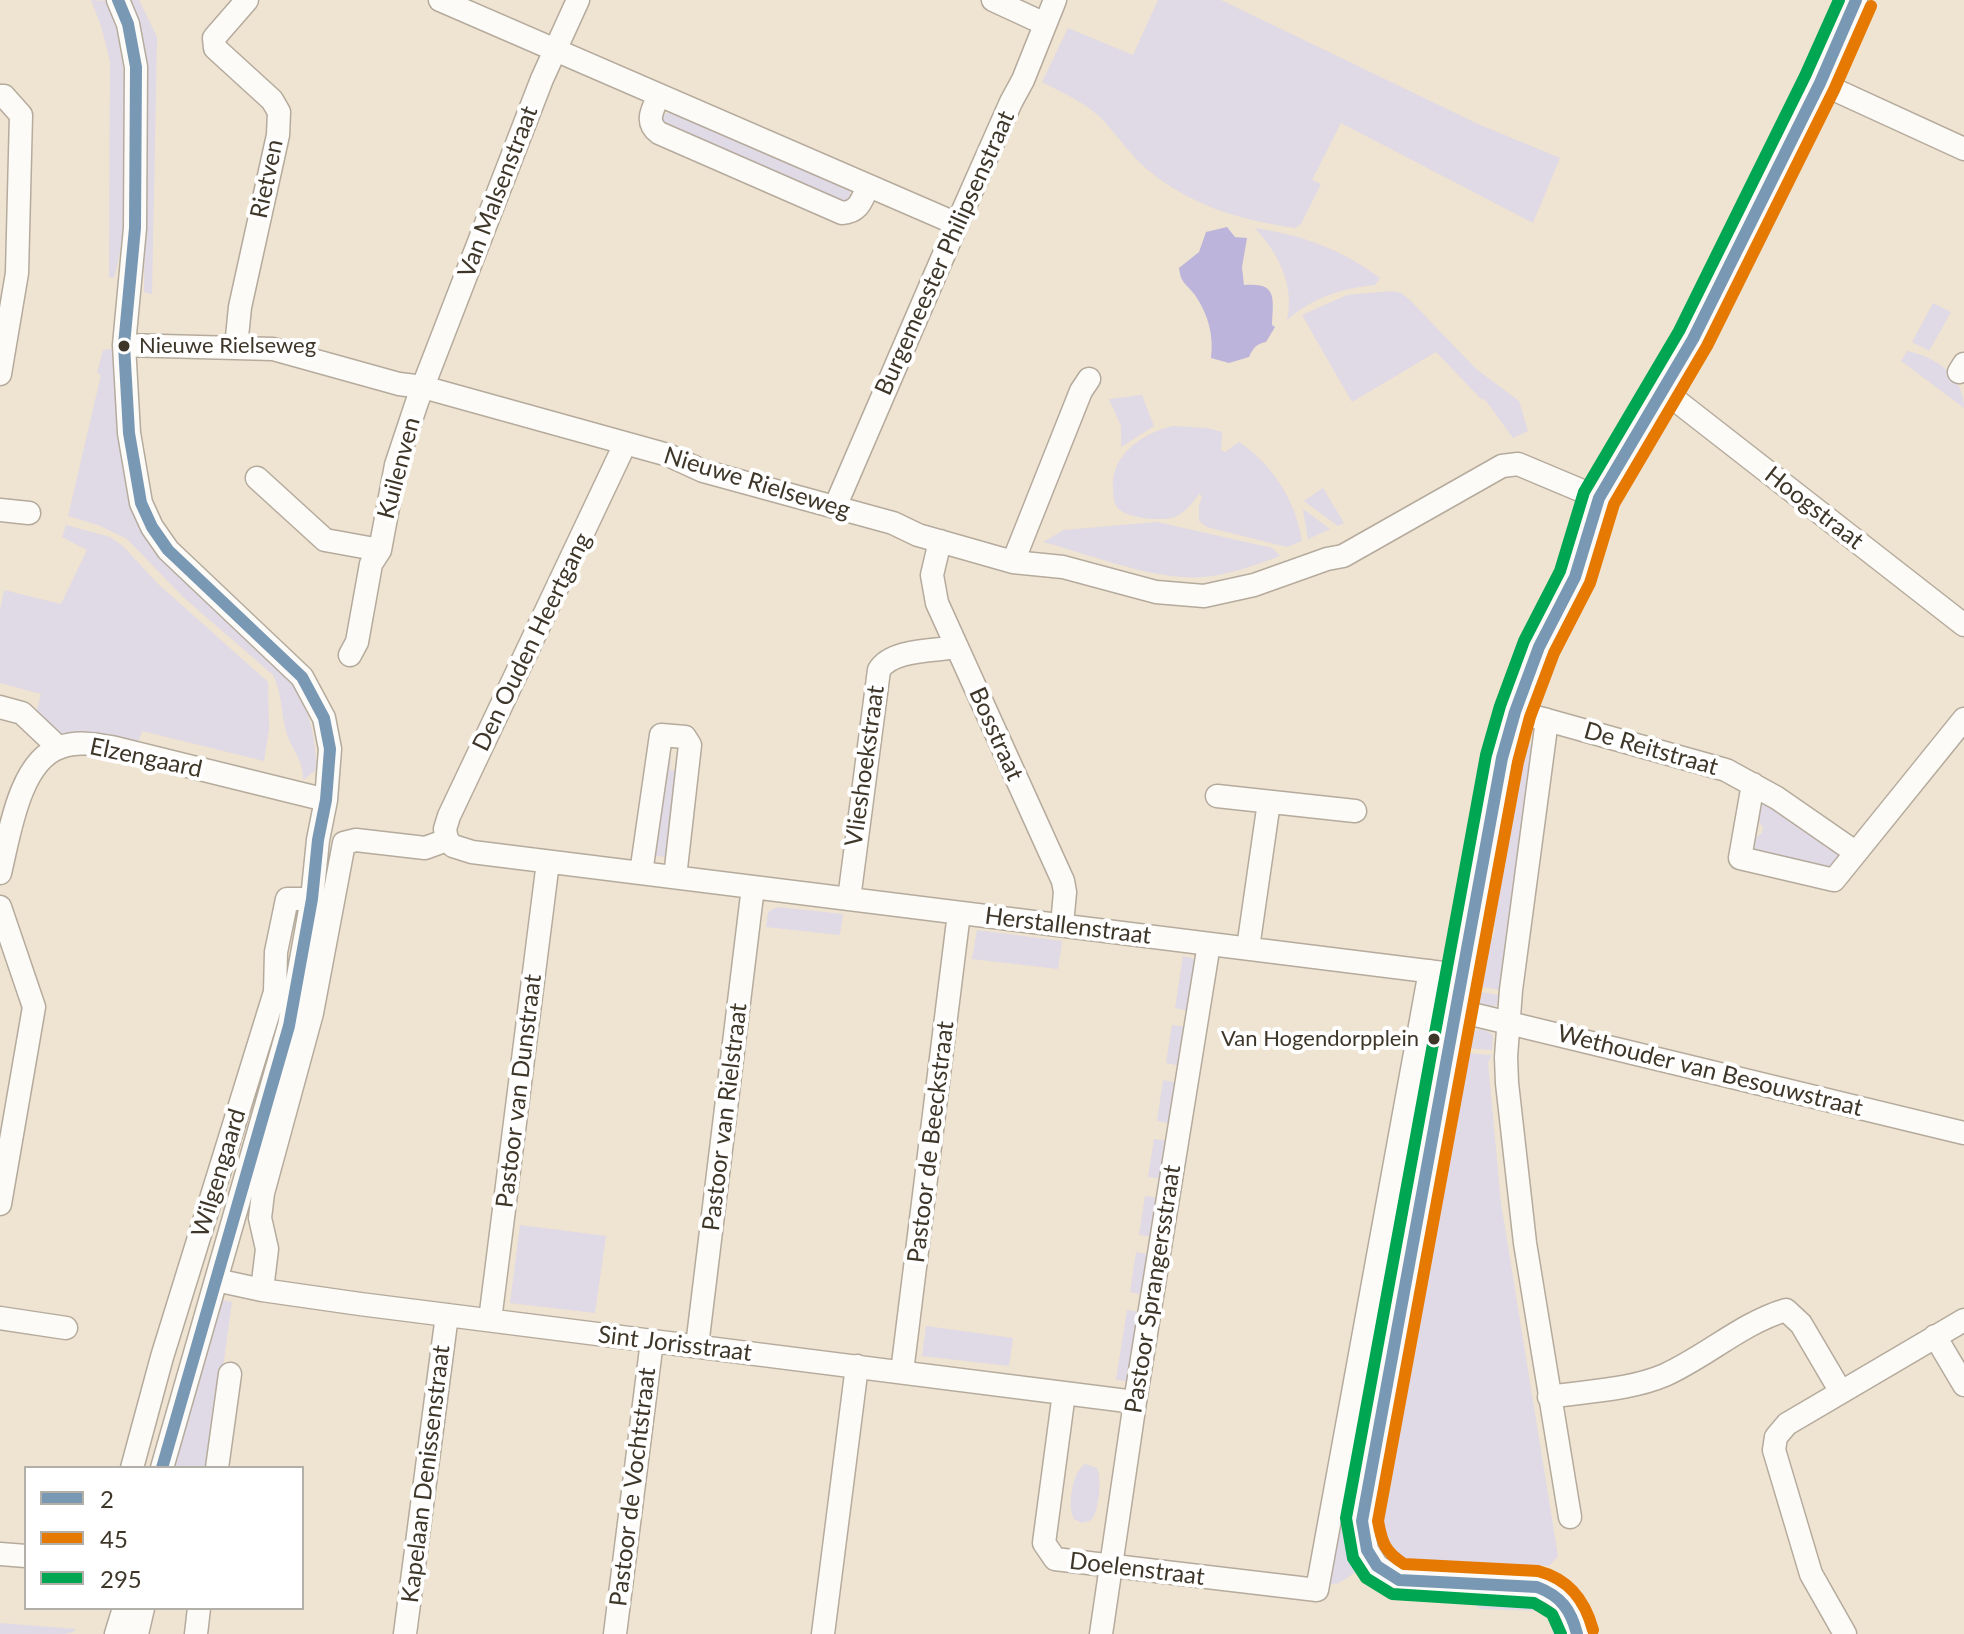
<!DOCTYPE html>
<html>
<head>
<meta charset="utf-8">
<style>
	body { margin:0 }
	#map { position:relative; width:1964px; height:1634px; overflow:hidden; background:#efe3d1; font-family:Lato,sans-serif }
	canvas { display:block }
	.legend { position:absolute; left:24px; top:1466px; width:280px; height:144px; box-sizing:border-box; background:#fff; border:2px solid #b2afa9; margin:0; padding:10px 14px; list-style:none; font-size:24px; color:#3e3629 }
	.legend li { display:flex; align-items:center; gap:16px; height:40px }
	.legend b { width:40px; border:2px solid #b2afa9 }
</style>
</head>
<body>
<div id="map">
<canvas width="1964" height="1634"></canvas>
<ul class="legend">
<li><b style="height:10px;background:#7998b4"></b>2</li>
<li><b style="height:10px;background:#e67902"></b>45</li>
<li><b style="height:10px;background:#00a651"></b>295</li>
</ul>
</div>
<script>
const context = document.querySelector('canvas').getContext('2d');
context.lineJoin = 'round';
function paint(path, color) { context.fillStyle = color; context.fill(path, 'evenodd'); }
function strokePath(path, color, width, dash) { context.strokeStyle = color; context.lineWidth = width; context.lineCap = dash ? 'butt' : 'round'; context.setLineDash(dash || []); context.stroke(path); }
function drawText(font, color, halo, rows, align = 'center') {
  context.font = font + ' Lato,sans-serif'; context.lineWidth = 8; context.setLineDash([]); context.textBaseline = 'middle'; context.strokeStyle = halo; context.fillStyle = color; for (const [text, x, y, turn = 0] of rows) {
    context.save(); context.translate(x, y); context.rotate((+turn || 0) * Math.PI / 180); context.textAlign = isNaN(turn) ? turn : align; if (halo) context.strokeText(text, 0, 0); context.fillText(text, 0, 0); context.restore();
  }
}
paint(new Path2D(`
	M91 0 107 1C128 51 125 101 125 154 125 197 126 237 114 278L109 277 110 61 101 26Z
	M129 0H139L157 37 152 294 144 292 147 70 143 39Z
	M1158 0H1221L1478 124 1560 158 1533 223 1341 123 1312 180 1321 184 1301 224 1295 228C1241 220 1192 206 1149 171 1131 156 1119 138 1104 121 1087 103 1063 93 1042 82L1068 28 1133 55Z
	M671 111 849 188 851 197 843 204 665 129 662 116Z
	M1255 228C1302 235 1341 249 1380 278L1375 285C1342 288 1312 298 1287 320 1295 285 1278 253 1255 228Z
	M1392 291 1401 293 1410 300 1476 369 1519 401 1528 431 1513 438 1484 398 1482 400 1436 352 1352 402 1302 315 1347 295Z
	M1933 303 1951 312 1929 351 1912 342Z
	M113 349C117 406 117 465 136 518L296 688C311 715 316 740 316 770L303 780C304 760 291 749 286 731 281 713 282 692 273 675L182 596 127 539 98 525 68 516 101 375 97 373 103 350Z
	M1907 351C1937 357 1964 377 1964 408L1901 361Z
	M1142 395 1154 426 1121 447V426L1109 399Z
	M1173 426 1207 428 1222 432 1221 450 1225 452 1239 442C1273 465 1296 501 1302 541L1287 547 1207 527 1199 521V506L1202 496 1199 494C1193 503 1182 516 1171 518 1158 521 1125 518 1117 507 1113 501 1114 495 1113 488 1111 454 1143 433 1173 426Z
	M1323 488 1344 523 1338 526 1304 501Z
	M1303 509 1330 529 1308 539Z
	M1157 522 1272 548 1280 556C1255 565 1229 575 1202 577 1155 581 1089 554 1043 542L1064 530Z
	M66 525 110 537 123 546 157 583 268 682 269 729 264 761 142 731 137 746 64 737 35 718 41 694 0 683V610L4 590 61 604 87 550 62 537Z
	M1522 743 1532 745 1500 990 1477 986 1485 937 1493 938 1495 927 1487 925Z
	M659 757 671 759 670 770 680 772 666 857 647 855Z
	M1766 802 1836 849 1839 858 1832 869H1812L1808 862 1774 854 1767 858 1752 850 1751 841 1762 833 1763 827 1753 814 1758 804Z
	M777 907 843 914 840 935 766 927 768 912Z
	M977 930 1062 941 1058 969 972 959Z
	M1183 956 1192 958 1198 964 1190 1011 1175 1008Z
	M1475 991 1498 995 1497 1005C1488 1008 1482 1006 1476 1000Z
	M1434 996 1443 997 1441 1008 1435 1007 1430 1029 1437 1030 1435 1039 1439 1040 1351 1522 1353 1549 1362 1568 1339 1583 1326 1585Z
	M1172 1025 1187 1027 1181 1066 1166 1063Z
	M1483 1029 1493 1035 1492 1050 1465 1048 1470 1032Z
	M1464 1053 1492 1055 1488 1063 1501 1203 1558 1556 1549 1566 1412 1561 1391 1551 1382 1536 1379 1519Z
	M1163 1080 1178 1083 1172 1124 1157 1121Z
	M1154 1139 1169 1141 1163 1179 1148 1177Z
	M1145 1196 1160 1198 1153 1237 1139 1235Z
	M520 1225 606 1236 595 1313 510 1303Z
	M1136 1252 1151 1255 1144 1295 1130 1292Z
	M223 1300 232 1302 209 1468H172Z
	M1127 1310 1141 1312 1127 1381 1116 1380Z
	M926 1326 1013 1338 1009 1366 922 1356Z
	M1085 1464 1097 1468C1102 1479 1099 1505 1094 1516 1091 1522 1088 1521 1082 1523L1074 1519C1067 1505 1072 1472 1085 1464Z
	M1472 1597C1507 1599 1553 1591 1564 1634H1553L1550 1617 1542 1611 1481 1609 1471 1602Z
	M0 1623 76 1629 73 1632 65 1634H0Z`), '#e0d9e6');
paint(new Path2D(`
	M1227 227 1235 237 1247 238 1242 267 1244 285C1278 282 1273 298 1272 325L1275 327 1266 342C1256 344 1253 348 1249 357L1229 363 1211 358C1214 335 1208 314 1195 295 1186 283 1181 284 1179 268L1199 252 1206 232Z`), '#bcb4da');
const minor = new Path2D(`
	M118 0 128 24 136 67 135 228 124 345 129 433 141 503 152 527 168 550 302 677 324 718 330 749 326 800 318 840 312 899 289 1026 162 1468
	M440 0 957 224
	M993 0 1045 24
	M1820 83 1964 149
	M659 95C653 109 644 122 659 133L842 213C859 212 861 201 868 187
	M0 96H4L21 115 17 273 0 374
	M124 345 273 349 399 384 423 387 668 455 703 471 893 523 918 535 1013 562 1063 567 1156 592 1204 596 1254 585 1327 559 1343 556 1502 466 1518 464 1599 498
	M236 347 240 307 278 135 279 112 272 100 215 48 214 38 247 0
	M1959 372 1964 364
	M1664 391 1964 625
	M257 478 325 540 380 550
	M835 507 957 224 1011 102 1023 80 1055 0
	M0 510 29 513
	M940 541 932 575 937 603 1063 881 1065 892 1062 925
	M1013 562 1081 391 1089 379
	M350 655 357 642 371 564 380 550 396 465 417 402 542 79 578 0
	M0 707 22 713 58 747
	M1515 712 1547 720 1511 990 1506 1057 1507 1083 1525 1243 1570 1517
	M1547 720 1726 770 1777 798 1855 852
	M1753 784 1740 858 1834 880 1964 719
	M1217 796 1355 811
	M447 840 453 846 472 852 1443 973
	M447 840 445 829 449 816 625 444
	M0 873C9 837 19 760 61 747 77 741 94 744 111 747L326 800
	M641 873 661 735 685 737 690 745 675 877
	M849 899 879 670C892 649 934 651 957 647
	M0 907 34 1007 0 1204
	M1248 948 1269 802
	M1455 1010 1964 1133
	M216 1280 262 1290 360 1304 1135 1402
	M262 1290 267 1249 260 1218 263 1193 312 1013 344 843 356 840 425 848 447 840
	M0 1318 66 1328
	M490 1320 548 862
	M1935 1336 1964 1385
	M697 1346 753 887
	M902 1372 959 913
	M1064 1393 1044 1543 1055 1559 1317 1590 1430 971
	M1549 1397C1587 1391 1630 1390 1665 1375 1707 1356 1742 1323 1786 1310L1801 1324 1841 1392
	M132 1468 162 1357 275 992 276 952 287 899H312
	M217 1468 230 1374
	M0 1554 26 1556
	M116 1634 124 1608
	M137 1634 143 1608
	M196 1634 199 1608
	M405 1634 447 1315
	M615 1634 652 1341
	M823 1634 857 1366
	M1101 1634 1135 1402 1209 944
	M1577 1634C1572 1608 1562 1595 1537 1587L1399 1580 1377 1566 1367 1550 1362 1521 1502 758 1515 712 1539 647 1575 577 1599 498 1693 339 1820 83 1856 0
	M1845 1634 1811 1574 1774 1450 1776 1437 1787 1424 1964 1320`);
strokePath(minor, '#b5ab9d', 25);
strokePath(minor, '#fdfbf8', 22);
strokePath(new Path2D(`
	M118 0 128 24 136 67 135 228 124 345 129 433 141 503 152 527 168 550 302 677 324 718 330 749 326 800 318 840 312 899 289 1026 162 1468
	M1577 1634C1571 1610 1561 1596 1537 1587L1399 1580 1377 1566 1367 1550 1362 1521 1502 758 1515 712 1539 647 1575 577 1599 498 1693 339 1820 83 1856 0`), '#7998b4', 12);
strokePath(new Path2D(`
	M1593 1630C1585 1600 1569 1579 1538 1571L1404 1564C1385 1552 1382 1543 1378 1521L1518 762 1530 717 1554 653 1590 583 1614 504 1707 346 1834 90 1871 6`), '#e67902', 12);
strokePath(new Path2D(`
	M1561 1634 1552 1614 1534 1603 1392 1594 1366 1578 1353 1558 1346 1518 1486 755 1500 706 1524 641 1560 571 1584 492 1679 331 1805 76 1839 0`), '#00a651', 12);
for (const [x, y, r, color] of [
	[124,346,7,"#3e3629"],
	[1434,1039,7,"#3e3629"]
]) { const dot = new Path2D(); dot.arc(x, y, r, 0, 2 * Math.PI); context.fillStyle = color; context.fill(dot); strokePath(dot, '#fff', 3); }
drawText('22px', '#3e3629', '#fff', [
	["Nieuwe Rielseweg",139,346],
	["Van Hogendorpplein",1419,1039,"right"]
], 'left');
drawText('24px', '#3e3629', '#fff', [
	["Rietven",267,179,-78],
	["Van Malsenstraat",498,192,-69],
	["Burgemeester Philipsenstraat",945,253,-66],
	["Kuilenven",399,468,-75],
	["Nieuwe Rielseweg",757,483,17],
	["Hoogstraat",1814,508,38],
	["Den Ouden Heertgang",532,642,-64],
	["Bosstraat",996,734,66],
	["De Reitstraat",1651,749,16],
	["Elzengaard",146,758,12],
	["Vlieshoekstraat",865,766,-82],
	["Herstallenstraat",1068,926,7],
	["Wethouder van Besouwstraat",1710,1071,14],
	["Pastoor van Dunstraat",519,1091,-83],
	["Pastoor van Rielstraat",725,1117,-83],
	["Pastoor de Beeckstraat",931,1142,-83],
	["Wilgengaard",219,1173,-73],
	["Pastoor Sprangersstraat",1153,1289,-81],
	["Sint Jorisstraat",675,1344,7],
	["Kapelaan Denissenstraat",426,1474,-83],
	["Pastoor de Vochtstraat",633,1487,-83],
	["Doelenstraat",1137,1569,7]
]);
</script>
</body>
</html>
